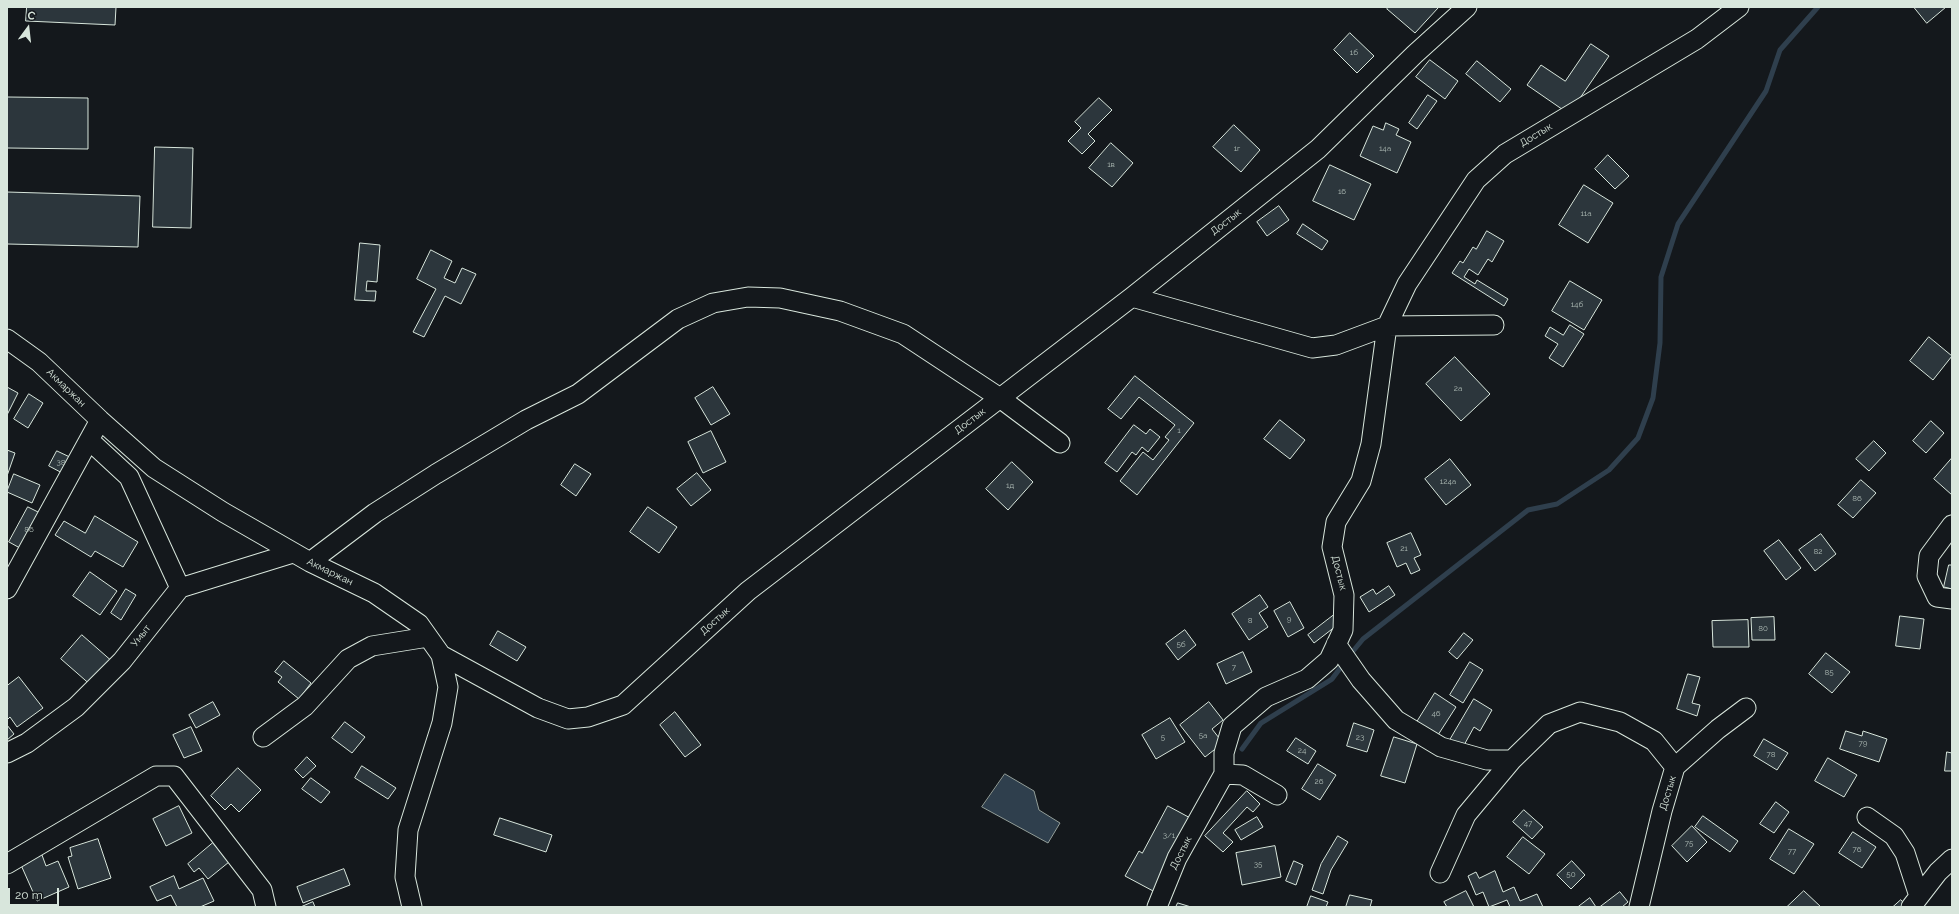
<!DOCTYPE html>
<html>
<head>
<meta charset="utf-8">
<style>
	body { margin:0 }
	#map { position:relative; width:1959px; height:914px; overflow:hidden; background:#14181c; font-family:Raleway,sans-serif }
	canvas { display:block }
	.frame { position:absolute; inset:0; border:8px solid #d8e6dc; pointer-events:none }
	.north { position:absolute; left:8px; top:8px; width:40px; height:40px; -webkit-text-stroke:3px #14181c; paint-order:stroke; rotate:15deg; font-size:11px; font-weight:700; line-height:16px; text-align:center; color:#d8e6dc }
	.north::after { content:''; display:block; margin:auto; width:14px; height:18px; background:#d8e6dc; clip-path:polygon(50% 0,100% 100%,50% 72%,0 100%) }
	.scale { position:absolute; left:8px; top:888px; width:51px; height:18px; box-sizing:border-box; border:2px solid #d8e6dc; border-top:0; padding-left:5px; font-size:12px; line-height:14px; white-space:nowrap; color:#d8e6dc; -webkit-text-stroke:3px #14181c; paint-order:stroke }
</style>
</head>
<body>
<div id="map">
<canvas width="1959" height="914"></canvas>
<div class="frame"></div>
<div class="north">С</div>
<div class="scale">20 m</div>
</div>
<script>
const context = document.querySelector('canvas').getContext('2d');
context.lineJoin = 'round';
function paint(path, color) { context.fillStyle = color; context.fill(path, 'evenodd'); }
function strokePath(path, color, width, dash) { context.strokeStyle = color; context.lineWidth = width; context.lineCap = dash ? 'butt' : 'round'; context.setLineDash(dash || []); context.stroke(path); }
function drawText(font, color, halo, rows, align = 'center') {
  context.font = font + ' Raleway,sans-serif'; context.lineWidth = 3; context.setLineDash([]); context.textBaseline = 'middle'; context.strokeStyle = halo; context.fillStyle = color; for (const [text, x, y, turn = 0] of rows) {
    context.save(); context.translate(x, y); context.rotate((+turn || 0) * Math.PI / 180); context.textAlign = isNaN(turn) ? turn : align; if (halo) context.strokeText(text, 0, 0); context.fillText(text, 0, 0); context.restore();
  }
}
const water = new Path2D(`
	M1005 774 1034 791 1039 810 1060 823 1048 843 982 807Z`);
paint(water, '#2f3f4d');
strokePath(water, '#939e99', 1);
strokePath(new Path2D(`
	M1349 656 1363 639 1528 510 1557 504 1609 470 1638 438 1653 398 1660 343 1661 277 1678 224 1766 91 1780 50 1818 7
	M1242 749 1261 723 1332 679 1344 663`), '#2f3f4d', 5);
const building = new Path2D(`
	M27 7H116L115 25 26 21Z
	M1389 7H1436L1438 8 1415 33 1387 9Z
	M1914 7H1946L1927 23Z
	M1350 33 1374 56 1357 73 1334 50Z
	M1591 44 1609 56 1569 114 1527 85 1541 65 1565 81Z
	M1430 60 1458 81 1445 99 1416 77Z
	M1477 61 1511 89 1500 102 1466 74Z
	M1428 95 1437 101 1417 129 1409 123Z
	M7 97 88 98V149L7 148Z
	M1099 98 1112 110 1088 134 1095 141 1082 154 1068 141 1081 128 1075 122Z
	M1386 123 1399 129 1396 135 1411 142 1397 173 1360 156 1373 126 1383 130Z
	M1234 125 1260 150 1241 172 1213 147Z
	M1111 143 1133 163 1112 187 1089 168Z
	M155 147 193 148 191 228 153 227Z
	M1608 155 1629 176 1615 189 1595 169Z
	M1330 165 1371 184 1354 220 1313 201Z
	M1584 185 1613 203 1588 243 1559 225Z
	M7 192 140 196 138 247 7 244Z
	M1279 206 1289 220 1267 236 1257 222Z
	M1303 224 1328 241 1322 250 1297 234Z
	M1487 231 1504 241 1492 262 1488 259 1478 275 1469 269 1464 277 1475 284 1477 280 1508 299 1504 306 1452 273 1460 261 1463 263 1473 247 1476 249Z
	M360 243 380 245 377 282 367 281 366 291H376L375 301 355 300Z
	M431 250 452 261 444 278 455 283 462 268 476 274 461 304 445 296 424 337 413 332 436 289 417 279Z
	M1570 281 1602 300 1584 330 1552 311Z
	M1570 325 1584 334 1563 367 1549 358 1558 344 1545 336 1550 327 1563 335Z
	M1929 337 1952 356 1933 380 1910 361Z
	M1455 357 1490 394 1461 421 1426 384Z
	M1135 376 1194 423 1137 495 1120 481 1143 452 1153 460 1169 440 1165 437 1175 425 1139 397 1121 419 1108 409Z
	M7 387 18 393 7 415Z
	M713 387 730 414 711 425 695 398Z
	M29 394 43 403 28 428 14 419Z
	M1280 420 1305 440 1290 459 1264 439Z
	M1931 421 1944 433 1926 453 1913 441Z
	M1134 425 1146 434 1150 429 1160 437 1148 452 1142 447 1136 455 1132 452 1117 472 1105 463Z
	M711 431 726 462 703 473 688 442Z
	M1874 441 1886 453 1869 471 1856 459Z
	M7 450 15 453 7 476Z
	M57 451 74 459 66 475 49 466Z
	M1952 458V495L1934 479Z
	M1450 459 1471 485 1446 505 1425 479Z
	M1012 462 1033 482 1008 510 986 489Z
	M575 464 591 474 576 496 561 485Z
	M697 473 711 490 691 506 677 489Z
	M14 474 40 485 32 503 7 492Z
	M1861 480 1876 493 1853 518 1838 505Z
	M28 507 48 517 29 553 9 542Z
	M648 507 677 527 659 553 630 532Z
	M95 516 138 542 123 567 95 551 91 557 55 535 64 521 85 533Z
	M1411 533 1421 555 1414 558 1420 570 1411 574 1406 563 1397 567 1387 543Z
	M1821 534 1836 554 1815 571 1799 550Z
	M1779 540 1801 568 1786 580 1764 551Z
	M1949 565H1952V589L1944 587Z
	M90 572 117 591 100 615 73 596Z
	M1389 586 1395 595 1369 612 1360 597 1373 589 1376 594Z
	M126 589 136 595 121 620 111 613Z
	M1260 595 1268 607 1259 613 1268 627 1249 640 1232 614Z
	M1290 602 1304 628 1288 637 1274 611Z
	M1334 615 1340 623 1314 643 1308 635Z
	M1900 616 1924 619 1920 649 1896 646Z
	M1774 617 1775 640H1752L1751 618Z
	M1748 620 1749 647H1713L1712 621Z
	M1185 630 1196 645 1178 660 1166 644Z
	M498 631 526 647 517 661 490 645Z
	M1464 633 1473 640 1457 659 1449 652Z
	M82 635 114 663 93 687 61 659Z
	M1243 652 1252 672 1226 684 1217 664Z
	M1826 653 1850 672 1832 693 1809 674Z
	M284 661 311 683 299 699 278 682 282 677 275 672Z
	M1470 662 1483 670 1463 703 1450 695Z
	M1688 674 1700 677 1692 703 1700 705 1697 716 1677 709Z
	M19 677 43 708 17 727 10 717 7 720V686Z
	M1435 693 1456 707 1438 735 1417 722Z
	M1474 699 1492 710 1480 731 1474 727 1463 747 1450 740Z
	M213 702 220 715 196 728 189 715Z
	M1209 702 1223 720 1212 729 1223 743 1205 757 1180 725Z
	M675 712 701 745 685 757 660 725Z
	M1170 718 1185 742 1156 759 1142 735Z
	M345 722 365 737 352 753 332 738Z
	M1354 723 1374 730 1367 752 1347 746Z
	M7 725 14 734 7 740Z
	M191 727 202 751 184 758 173 735Z
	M1846 731 1862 736 1863 731 1887 739 1879 762 1840 749Z
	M1394 737 1417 744 1405 783 1381 776Z
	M1296 738 1316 751 1308 764 1287 751Z
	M1764 739 1788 753 1777 770 1754 756Z
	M1947 752 1952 753V771H1945Z
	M307 757 316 766 303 778 295 770Z
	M1828 758 1857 775 1844 797 1815 781Z
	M1318 764 1336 775 1320 800 1302 789Z
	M362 766 396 788 388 799 355 778Z
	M238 768 261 790 239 812 231 804 225 810 211 796Z
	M311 778 330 792 321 803 302 789Z
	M1247 791 1260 804 1253 812 1247 807 1223 833 1233 842 1223 852 1205 836Z
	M1776 802 1789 812 1774 833 1760 824Z
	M179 806 192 833 166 846 153 819Z
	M1168 806 1194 820 1155 892 1125 876 1139 851 1142 853Z
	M1524 810 1543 827 1532 839 1513 822Z
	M1703 816 1738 841 1730 852 1695 827Z
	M1257 817 1263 827 1241 840 1235 830Z
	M500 818 552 835 546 852 494 835Z
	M1692 826 1707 842 1687 862 1672 846Z
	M1789 829 1814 844 1794 874 1770 859Z
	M1853 832 1876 847 1862 868 1839 853Z
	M1338 836 1348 842 1331 870 1323 894 1312 890 1321 864Z
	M1523 837 1545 854 1529 874 1507 857Z
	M98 839 111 878 78 889 68 857 72 856 70 848Z
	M213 843 229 862 208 879 199 868 194 872 188 864Z
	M1275 846 1281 877 1242 885 1236 853Z
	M42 855 46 866 58 861 69 887 37 901 21 865Z
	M1294 861 1303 865 1296 885 1286 881Z
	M1572 861 1585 875 1571 889 1557 875Z
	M344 869 350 885 303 903 297 887Z
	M1495 871 1503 892 1514 887 1520 901 1537 894 1543 907H1510L1507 900 1489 907 1483 892 1476 895 1468 876 1476 872 1479 878Z
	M174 876 179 889 203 878 214 901 200 907H177L171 895 157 901 150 887Z
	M1466 891 1474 907H1447L1444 902Z
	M1804 891 1821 907H1787Z
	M1620 892 1628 902 1622 907H1600Z
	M1350 895 1372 900 1370 907H1346Z
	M1311 896 1328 902 1326 907H1307Z
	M1590 898 1596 907H1578Z
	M1901 900 1907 907H1893Z
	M313 902 315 907H301Z
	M1178 903 1191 907H1176Z`);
paint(building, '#2c363c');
strokePath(building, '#d8e6dc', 1);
const minor = new Path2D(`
	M1132 297 1312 348 1336 345 1387 326 1494 325
	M7 339 39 362 100 420 154 468 223 512 310 562 374 593 419 624 441 655 448 687 442 723 408 830 405 877 412 907
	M89 440 129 477 180 588
	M1952 525 1929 556 1927 576 1937 597 1952 599
	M310 562 375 513 436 474 526 420 578 394 678 319 713 303 748 297 780 298 840 311 903 334 1000 398 1060 443
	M7 589 100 420
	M1336 644 1361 680 1396 720 1441 747 1487 760H1512L1549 724 1580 712 1620 722 1654 741 1675 767
	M441 655 538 708 568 719 588 717 623 705 748 591 1132 297 1318 149 1415 54 1467 7
	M263 737 305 706 348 659 372 646 428 637
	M7 753 27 743 76 707 122 661 180 588 293 553
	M1224 774 1243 775 1277 795
	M1867 817 1894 836 1905 853 1919 896
	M7 864 156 776H174L262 890 266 907
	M1440 873 1466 815 1512 760
	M1157 907 1177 858 1224 774V753L1232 726 1266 697 1307 679 1329 660 1343 630 1344 595 1332 547 1336 522 1361 481 1371 444 1387 326 1407 284 1476 180 1505 154 1697 39 1739 7
	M1639 907 1662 811 1675 767 1718 729 1746 708
	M1911 907 1938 872 1952 859`);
strokePath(minor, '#d8e6dc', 21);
strokePath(minor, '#14181c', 19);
drawText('8px', '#adbab4', null, [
	["1б",1354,53],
	["1г",1237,149],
	["14а",1385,149],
	["1в",1111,165],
	["16",1342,192],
	["11а",1586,214],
	["14б",1577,305],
	["2а",1458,389],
	["1",1179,431],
	["38",61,463],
	["124а",1448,482],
	["1д",1010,486],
	["86",1857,499],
	["86",29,530],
	["21",1404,549],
	["82",1818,552],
	["9",1289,620],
	["8",1250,621],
	["80",1763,629],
	["5б",1181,645],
	["7",1234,668],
	["85",1829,673],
	["46",1436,714],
	["5а",1203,736],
	["5",1163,738],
	["23",1360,738],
	["79",1863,744],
	["24",1302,751],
	["78",1771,755],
	["26",1319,782],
	["47",1528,824],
	["3/1",1169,836],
	["75",1689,844],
	["76",1857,850],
	["77",1792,852],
	["35",1258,865],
	["50",1571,875]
]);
drawText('10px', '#d8e6dc', '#14181c', [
	["Достык",1536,135,-31],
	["Достык",1226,222,-38],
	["Акмаржан",66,388,44],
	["Достык",970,421,-37],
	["Акмаржан",330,572,26],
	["Достык",1339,573,76],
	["Достык",715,621,-42],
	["Умыт",141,636,-52],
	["Достык",1668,793,-73],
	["Достык",1181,853,-63]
]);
</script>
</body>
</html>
